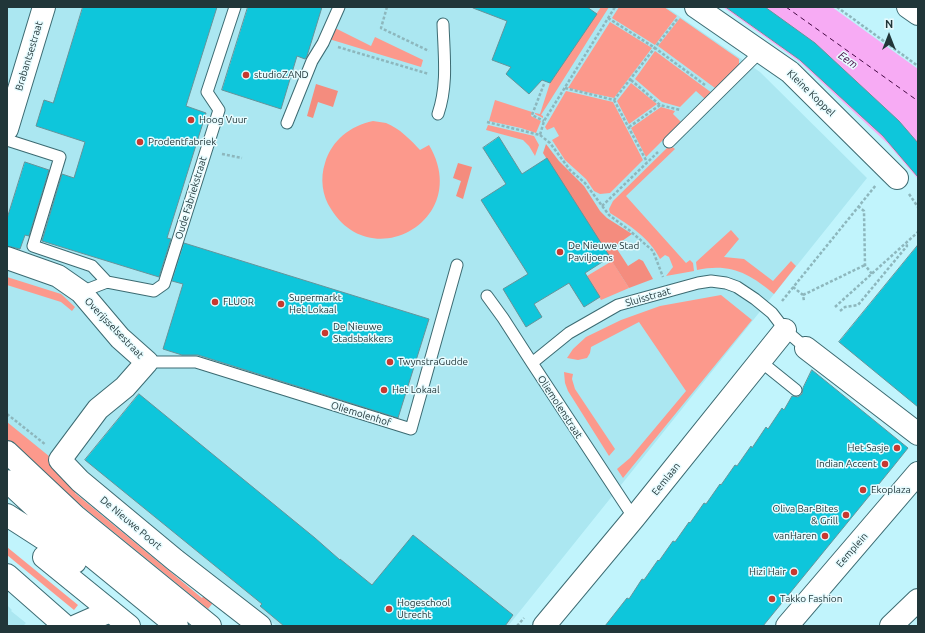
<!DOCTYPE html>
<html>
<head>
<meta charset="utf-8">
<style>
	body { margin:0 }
	#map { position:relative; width:925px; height:633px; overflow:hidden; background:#c1f4fc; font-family:Ubuntu,sans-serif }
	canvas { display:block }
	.frame { position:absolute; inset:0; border:8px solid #213639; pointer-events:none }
	.north { position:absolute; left:869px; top:16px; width:40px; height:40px; -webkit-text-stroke:3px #e7fbfe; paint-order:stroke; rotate:0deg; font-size:11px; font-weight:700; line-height:16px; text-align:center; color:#213639 }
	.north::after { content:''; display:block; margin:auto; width:14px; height:18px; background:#213639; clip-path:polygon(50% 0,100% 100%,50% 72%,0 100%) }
</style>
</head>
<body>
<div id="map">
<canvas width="925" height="633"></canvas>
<div class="frame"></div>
<div class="north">N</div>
</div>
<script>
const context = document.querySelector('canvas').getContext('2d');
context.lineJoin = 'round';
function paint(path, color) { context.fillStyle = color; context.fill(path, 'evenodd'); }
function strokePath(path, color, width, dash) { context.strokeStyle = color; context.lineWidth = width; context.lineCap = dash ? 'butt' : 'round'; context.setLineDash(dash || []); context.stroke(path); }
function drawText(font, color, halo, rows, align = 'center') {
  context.font = font + ' Ubuntu,sans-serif'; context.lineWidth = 3; context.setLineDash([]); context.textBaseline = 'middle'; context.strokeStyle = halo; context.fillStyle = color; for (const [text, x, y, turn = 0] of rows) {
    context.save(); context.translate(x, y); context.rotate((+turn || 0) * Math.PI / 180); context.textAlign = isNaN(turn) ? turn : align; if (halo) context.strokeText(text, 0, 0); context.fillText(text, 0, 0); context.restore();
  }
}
paint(new Path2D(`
	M7 7H666L760 72 867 178 508 626H277L7 439Z
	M7 605 12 610 11 611 26 623 23 626H7Z`), '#abe7f1');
paint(new Path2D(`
	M601 7H609L541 115 543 116V118L535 114V113L540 114 550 83Z
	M619 7H664L677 16 655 45 612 18Z
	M680 18 739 59V65L715 88 658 46Z
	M610 22 652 48 614 98 568 88Z
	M335 28 371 46 375 37 423 60 421 67 329 39Z
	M655 51 712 93 705 99 696 91 680 107 662 102 635 79Z
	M631 83 657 104 629 124 617 101Z
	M566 91 613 102 643 160 610 193 600 194 594 191 586 179 565 160 552 140 559 136 554 127 547 130 545 127Z
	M495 100 532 112 531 116 541 121 536 133 521 128 489 121Z
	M661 107 675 111 673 114 681 122 646 157 631 128Z
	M373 121C377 122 382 122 386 123 399 128 411 140 420 150L429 145C473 219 372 276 331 209 322 196 320 178 325 163 332 140 350 126 373 121Z
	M488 125 534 136 539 145 535 156 529 146 523 140 486 130Z
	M670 145 675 149 626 196 686 263 690 260 693 263 694 271 666 276 673 267 669 257 665 255 660 259C650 238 629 225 610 213L609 209 613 201Z
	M731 230 739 239 724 257 744 259 773 281 791 261 796 266 774 294C749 273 730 263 697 270L696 262Z
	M612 261 629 288 601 300 587 276Z
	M7 277 61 294 75 307 72 311 61 302 7 285Z
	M721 295 752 320 623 478 617 469 630 458 686 391 639 322 591 347 590 353 587 358 578 360 567 358 573 349 586 337 621 320 660 306Z
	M564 372 573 374 572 379 575 389 615 449 609 456 568 391 565 383Z
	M7 422 55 461 76 491 75 493 202 598 207 592 216 599 208 609 7 445Z
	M7 547 78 605 74 610 7 555Z`), '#fc998c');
paint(new Path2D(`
	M316 84 338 91 333 107 318 102 313 118 307 116Z
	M546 144 559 161 584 186 600 211 607 218 632 234 615 246 628 266 639 259 643 261 653 279 629 288 543 153Z
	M458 163 472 167 463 199 456 196 461 181 453 178Z`), '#f48c7e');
paint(new Path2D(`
	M723 7H832L918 69V179L888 144 800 62Z`), '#f7abf4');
strokePath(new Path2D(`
	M786 7 918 101`), '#460a45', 1, [5, 4]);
const building = new Path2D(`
	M83 7H217L186 106 206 113 167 238 171 239 159 277 42 241 62 174 74 178 85 142 36 126 44 100 53 103Z
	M248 7H322L307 56 305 59 297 56 281 109 222 90Z
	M473 7H587L597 14 550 83 542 80 529 94 506 74 511 67 492 60 507 21 473 8Z
	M726 7H765L815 43 899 121 918 143V177L883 136 800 60Z
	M499 137 522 174 547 158 610 257 585 273 600 297 584 307 569 283 534 304 542 317 526 327 503 289 528 274 481 200 506 184 483 148Z
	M25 162 49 170 29 236 25 235 20 249 7 246V219Z
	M184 243 429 319 398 418 198 355H182L163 349 183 284 172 281Z
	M918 245V407L839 342Z
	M812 370 908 448 892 468 763 626H605L627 598 629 599 642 579 644 580 658 560 659 561 673 541 675 542 689 522 690 523 704 503 706 504 720 484 721 485 735 465 737 466 751 446 752 448 766 427 768 429 782 408 784 410 792 396 798 397 802 394 803 388Z
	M139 394 315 538 340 560V559L372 585 413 535 513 615 505 626H284L260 606 262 604 85 460Z`);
paint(building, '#0ec6db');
strokePath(building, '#64949b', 1);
const lane = new Path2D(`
	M438 114C448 85 444 55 443 24
	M287 123 312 61 323 43 339 7
	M7 140 60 157 33 246 92 266 107 282
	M669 142 761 51
	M81 292 107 282 154 291 164 284 219 110 207 92 235 7
	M487 296 503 318 532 363 634 518
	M760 361 796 390
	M147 362H196L411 429 457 265
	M532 363 569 333 618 305 698 283 711 281 726 283 737 287 755 299 772 313 785 330 806 348`);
const street = new Path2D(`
	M696 7 790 72 897 178
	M908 7 918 14
	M7 258 58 276 81 292 120 338 147 362 125 387 98 409 60 460 80 481 175 560 260 626
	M806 348 918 434
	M7 575 65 626
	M76 626 110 611
	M544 626 634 518 785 330
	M787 626 918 473
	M891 626 918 600`);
const secondary = new Path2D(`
	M7 129 44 7
	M7 452 75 516 210 626
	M7 481 62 532 177 626
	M7 515 52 544 75 562
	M44 557 129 626`);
strokePath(lane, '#3c6b72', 13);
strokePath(street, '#3c6b72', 24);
strokePath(secondary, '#3c6b72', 24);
strokePath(new Path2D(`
	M387 7 381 28 429 51
	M837 7 918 66
	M608 18 655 48 705 85
	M338 47 429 74
	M631 80 660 105 680 110
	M544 84 532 115 544 121
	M565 88 614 100 678 18
	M614 100 647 162
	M487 122 540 135 544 121 615 7
	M629 127 660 105
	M540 135 550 143 570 170 585 183 609 215 629 230 653 251 663 277
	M222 154 242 158
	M909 194 918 207
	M602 206 658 152
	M858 206 864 211 865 265 872 274
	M793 287 803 295 804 301
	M803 295 865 265
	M782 301 876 185
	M835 307 918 232
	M840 311 845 307 858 305 907 246 906 243
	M7 414 46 445
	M517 626 524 618`), '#8db7bd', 2.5, [3, 2]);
strokePath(lane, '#fff', 11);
strokePath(street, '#fff', 22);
strokePath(secondary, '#fff', 22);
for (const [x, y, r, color] of [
	[246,75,4,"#c73930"],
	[191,120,4,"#c73930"],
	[140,142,4,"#c73930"],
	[560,252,4,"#c73930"],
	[215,302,4,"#c73930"],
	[281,304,4,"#c73930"],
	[325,333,4,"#c73930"],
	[390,362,4,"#c73930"],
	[384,390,4,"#c73930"],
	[897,448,4,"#c73930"],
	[885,464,4,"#c73930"],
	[863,490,4,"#c73930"],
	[846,515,4,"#c73930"],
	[825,536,4,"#c73930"],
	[794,572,4,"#c73930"],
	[772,599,4,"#c73930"],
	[389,609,4,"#c73930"]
]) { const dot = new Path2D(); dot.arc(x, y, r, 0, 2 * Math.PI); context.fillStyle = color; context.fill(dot); strokePath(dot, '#e7fbfe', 1.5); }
drawText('10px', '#213639', '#e7fbfe', [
	["Brabantsestraat",29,56,-73],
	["Kleine Koppel",811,93,44],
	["Oude Fabriekstraat",191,198,-73],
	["Sluisstraat",648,297,-16],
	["Overijsselsestraat",114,328,46],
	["Oliemolenstraat",560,407,57],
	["Oliemolenhof",361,414,17],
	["Eemlaan",666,479,-51],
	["De Nieuwe Poort",131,523,40],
	["Eemplein",852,550,-49]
]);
drawText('10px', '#213639', '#e7fbfe', [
	["studioZAND",254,75],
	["Hoog Vuur",199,120],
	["Prodentfabriek",148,142],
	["De Nieuwe Stad",568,246],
	["Paviljoens",568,258],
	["Supermarkt",289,298],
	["Het Lokaal",289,310],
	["FLUOR",223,302],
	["De Nieuwe",333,327],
	["Stadsbakkers",333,339],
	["TwynstraGudde",398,362],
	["Het Lokaal",392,390],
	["Het Sasje",889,448,"right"],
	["Indian Accent",877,464,"right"],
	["Ekoplaza",871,490],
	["Oliva Bar-Bites",838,509,"right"],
	["& Grill",838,521,"right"],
	["vanHaren",817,536,"right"],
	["Hizi Hair",786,572,"right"],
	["Takko Fashion",780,599],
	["Hogeschool",397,603],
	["Utrecht",397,615]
], 'left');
drawText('italic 11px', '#460a45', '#e7fbfe', [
	["Eem",848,60,35]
]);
</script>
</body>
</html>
